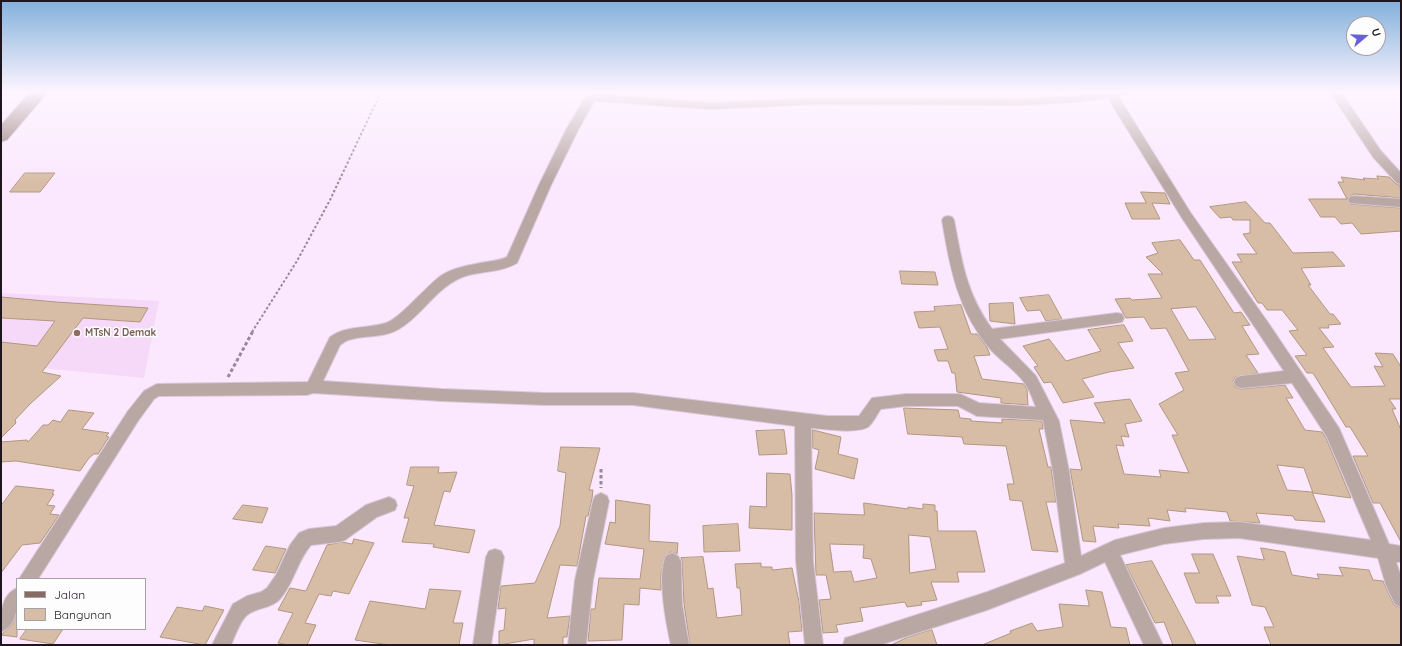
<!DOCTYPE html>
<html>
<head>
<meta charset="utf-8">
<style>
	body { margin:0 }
	#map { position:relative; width:1402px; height:646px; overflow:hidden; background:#fbe8fe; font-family:Quicksand,sans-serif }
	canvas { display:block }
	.frame { position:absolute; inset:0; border:2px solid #1e151f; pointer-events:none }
	.legend { position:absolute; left:16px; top:578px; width:130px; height:52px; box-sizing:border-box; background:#fdfdfd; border:1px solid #a4a0a4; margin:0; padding:5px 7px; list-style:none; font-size:12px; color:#1e151f }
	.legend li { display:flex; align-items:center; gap:8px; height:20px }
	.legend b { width:20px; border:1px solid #a4a0a4 }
	.north { position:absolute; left:1346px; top:16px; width:40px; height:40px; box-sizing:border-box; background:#fdfdfd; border:1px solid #a4a0a4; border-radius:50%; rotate:71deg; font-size:11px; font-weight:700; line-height:16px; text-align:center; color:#1e151f }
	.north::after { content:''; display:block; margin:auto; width:14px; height:18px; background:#6760d9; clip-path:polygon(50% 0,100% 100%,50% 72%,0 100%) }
</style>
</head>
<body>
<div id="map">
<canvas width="1402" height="646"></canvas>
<div class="frame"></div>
<ul class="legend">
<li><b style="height:5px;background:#886c64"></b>Jalan</li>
<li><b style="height:11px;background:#d8bda6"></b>Bangunan</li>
</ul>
<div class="north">U</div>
</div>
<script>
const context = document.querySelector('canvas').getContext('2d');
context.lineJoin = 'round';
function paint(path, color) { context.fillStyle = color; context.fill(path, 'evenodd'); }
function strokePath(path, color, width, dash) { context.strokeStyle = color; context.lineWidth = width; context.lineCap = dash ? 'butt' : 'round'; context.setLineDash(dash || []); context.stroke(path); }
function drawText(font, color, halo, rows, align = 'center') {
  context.font = font + ' Quicksand,sans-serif'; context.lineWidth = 3; context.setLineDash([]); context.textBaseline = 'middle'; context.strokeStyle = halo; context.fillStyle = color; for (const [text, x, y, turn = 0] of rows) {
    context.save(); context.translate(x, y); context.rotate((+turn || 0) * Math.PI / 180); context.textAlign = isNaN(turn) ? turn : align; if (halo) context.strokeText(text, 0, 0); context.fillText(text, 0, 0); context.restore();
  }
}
paint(new Path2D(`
	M1 293 159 301 144 378 1 364Z`), '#f6d8f9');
const building = new Path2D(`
	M25 173H55L40 192H10Z
	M1377 176 1389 177 1396 184 1400 185 1401 198 1354 194 1350 196 1347 199 1338 182H1344L1341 177 1365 180 1363 178 1378 179Z
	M1141 192 1165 193 1170 204 1152 203 1160 219H1132L1125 203H1146Z
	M1309 199H1347L1350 204 1401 208V231L1361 234 1352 223 1341 224 1335 217H1321Z
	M1246 202 1265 223H1270L1293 253 1333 252 1345 266 1301 268 1311 285H1308L1330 314H1333L1341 324 1328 325 1329 328H1319L1334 347 1323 348 1351 387 1385 386 1374 366 1383 367 1375 353 1393 354 1401 367V399H1389L1396 409H1392L1401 430V542L1380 503H1373L1353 456H1368L1350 427H1346L1313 373H1307L1295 356 1307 355 1289 331 1298 330 1282 310H1267L1262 303H1258L1232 262H1242L1237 254H1257L1243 234 1250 233V220H1233L1231 217 1220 218 1210 207Z
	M1180 240 1194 260H1200L1234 313 1241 312 1250 325 1242 326 1259 354 1246 355 1258 373 1235 377 1233 381 1235 387 1241 389 1285 385 1293 398H1286L1305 430 1322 432 1326 438 1351 498 1313 493 1304 468 1277 465 1287 490 1312 492 1325 522 1295 520 1293 516 1256 513 1260 523 1230 521 1227 512 1185 508 1186 512 1167 510 1170 521 1148 518 1150 526 1118 524 1119 528 1093 526 1096 542 1083 541 1070 469 1082 470 1070 420 1105 423 1094 403 1130 399 1142 421 1125 424 1129 437 1121 436 1124 446 1116 445 1124 474 1161 477 1159 470 1189 473 1172 435H1178L1159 404 1184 390 1175 373 1189 371 1166 328 1151 329 1144 317 1126 318 1115 299 1130 298 1132 300 1162 298 1148 274H1163L1146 257 1158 253 1152 243ZM1196 307 1216 339 1189 340 1171 309Z
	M900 271 935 272 938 285 902 284Z
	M1049 295 1062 319 1046 321 1040 310 1027 311 1020 298Z
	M1 297 56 302 148 308 140 322 83 318 42 372 61 376 30 404 15 420 16 423 1 438V342L37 346 55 321 1 318Z
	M1013 303 1015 324 990 321 989 304Z
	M961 305 971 334H977L987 347 990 355 974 356 982 379 1024 384 1027 389 1028 405 1001 403V398L957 392 955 373H952L948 361H938L934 350 948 349 940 327 919 328 914 312 935 311 934 307Z
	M1124 325 1133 341 1118 343 1134 368 1109 372 1082 379 1094 397 1063 403 1051 382 1044 383 1034 367 1038 366 1023 346 1049 339 1066 361 1101 351 1088 330Z
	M904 408 958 410 960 418 971 419V421L1002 423V419L1042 421 1043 429H1039L1048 467H1051L1056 502H1046L1058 552 1032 550 1022 501 1010 500 1007 484H1014L1006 446 964 444 962 437 908 434Z
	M69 410 94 413 82 429 109 433 106 436 109 437 98 454H94L89 458 80 471 16 461 1 462V442L27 440 28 442 43 425H48L53 420 60 422Z
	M784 430 787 454 759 455 756 431Z
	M813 430 841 437 838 454 858 459 854 479 815 469 819 450 813 448Z
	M561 447 600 448 589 490H593L592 499 588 516H586L577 566 560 565 547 618 570 616 567 637H563V645H534V639L499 645V631L504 630 506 608 498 609 501 586 535 583 560 526 566 473 558 471Z
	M411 467H439L438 473 457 472 450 492 444 491 434 525 475 530 469 553 433 547 434 544 402 542 409 518H404L414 486 407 485Z
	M767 473 790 474 792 495V530L749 528 750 506 766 507Z
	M16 486 54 490 52 494H54L47 505 55 506 50 514 59 515 40 543 22 545 1 573V506Z
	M616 500 650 505 649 541 678 543 677 554 671 552 665 556 661 575V590L640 588 639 605 624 604 622 640 588 641 591 609H595L599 578 640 579 644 549 605 544 610 522 615 523Z
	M864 503 908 509V507L923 509V504L935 505V511H937L938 531H976L985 572H957L959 582H931L937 600 921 602 922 605 907 607 905 602 860 608 863 621 836 625 838 632 823 633 819 600 831 599 826 575H816L814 513 864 515ZM909 535 930 537 936 569 910 573ZM830 544 864 545 863 558 871 559 877 578 854 582 851 571 834 572Z
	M243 505 268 508 262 523 233 519Z
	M738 524 740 551 704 552 703 526Z
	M354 539 374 543 349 594 333 591 331 596 319 594 305 623 316 625 307 645H289L278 643 293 613 278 610 290 588 306 591 327 545 342 542 352 544Z
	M266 546 286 549 275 573 253 570Z
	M1261 548 1285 552 1292 575 1319 579 1317 574 1343 576 1339 567 1369 570 1373 580 1383 581 1394 605 1401 608V645H1271L1264 627H1274L1265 607 1252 605 1237 556 1264 560Z
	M1192 554H1213L1231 596H1216L1219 603H1196L1184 573H1199Z
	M703 557 708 589 713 588 717 618 742 615 740 588H737L735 564 761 563V567H772V570L792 568 799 602 802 631 788 632 790 645H690L684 604 682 562 681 558Z
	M1152 561 1189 631 1196 645H1173L1164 622 1155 623 1126 565Z
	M430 589 461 591 453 623H463L459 645H390L355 640 370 601 425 609Z
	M1086 590 1102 592 1111 627 1126 628 1130 645H982L1011 633 1010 631 1032 623 1037 631 1063 627 1059 604 1089 606Z
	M205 606 224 610 205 645 160 637 177 607 202 611Z
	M17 614V637L1 635 12 625Z
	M27 629H63L53 644 20 639Z
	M932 630 937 645H891L908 637Z`);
paint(building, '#d8bda6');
strokePath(building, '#b19781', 1);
const street = new Path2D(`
	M1099 92H1129L1128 94 1118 96 1190 212 1269 324 1339 428 1389 544 1401 546V562H1396L1401 576V607L1395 604 1386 585 1378 558 1239 538 1204 539 1164 544 1120 555 1163 645H1144L1105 562 1080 574 987 610 880 645H843L845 638 852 636 987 592 1065 563 1053 471 1043 420 977 416 958 406H906L881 409C877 414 873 423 868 427 856 434 825 429 811 428L813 561 823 645H805L796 561 795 426 633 405H545L442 401 313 393 307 395 159 396 154 399 138 421 38 579H19L128 411 144 391 157 384 308 382 330 337C347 325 367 329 386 323 401 318 426 286 442 275 455 267 471 265 486 262 493 261 501 260 507 257L539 185 566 130 583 101 588 96 598 94 711 103 819 98 1022 99 1076 96ZM1108 98 1182 218 1284 371 1241 376 1236 378 1234 382 1236 386 1241 388 1292 383 1327 437 1371 540 1239 522 1204 523 1164 528 1115 540 1081 556 1069 471 1059 421 1036 376 1000 339 1117 323 1122 322 1124 318 1122 314 1117 313 992 329C966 293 962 262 954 220L952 217 948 216 944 217 942 220C950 268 958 312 991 350 1002 362 1017 371 1026 385 1030 391 1033 400 1036 407L979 403 960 394H906L872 398 859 416H827L633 393H545L442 389 323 381 340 345 346 341C363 334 383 339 399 329 421 316 434 291 458 279 476 270 499 274 517 263L551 185 578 130 592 105 595 101 711 109 819 104 1022 105 1076 102Z
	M1330 92H1341L1381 151 1401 173V184L1397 183 1373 157Z
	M1354 196 1401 199V207L1350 203 1348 200 1350 197Z
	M601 493 607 496 609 501 593 580 586 645H568L575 580 593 501 595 496Z
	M389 497 395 500 397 505 395 510 377 517 345 540 339 542 311 545C297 561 294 583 280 599 271 609 257 607 247 615 240 621 235 636 231 645H212L233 604 247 596 261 592 267 588 276 575 290 545 299 533 309 529 336 526 366 505Z
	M495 549 501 551 504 557 491 645H473L486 557 489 551Z
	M672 553 678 556 681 562 682 604 689 645H671C666 623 657 576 666 556Z
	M17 588C17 605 19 624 1 632 1 615 0 596 17 588Z`);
const primary = new Path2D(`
	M30 92H48L7 140 1 142V125Z`);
strokePath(street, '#d8c6da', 2);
strokePath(primary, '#d8c6da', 2);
strokePath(new Path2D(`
	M252 332 297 261 330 200 381 92`), '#978999', 2, [2.5, 2]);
strokePath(new Path2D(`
	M228 377 253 331
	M601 469V488`), '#978999', 3, [3.5, 2.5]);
paint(street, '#b8a7a3');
paint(primary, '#886c64');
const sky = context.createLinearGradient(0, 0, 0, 183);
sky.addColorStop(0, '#83b0db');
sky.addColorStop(0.5, '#fdf5ff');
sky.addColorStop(1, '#fdf5ff00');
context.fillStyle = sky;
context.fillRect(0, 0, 1402, 183);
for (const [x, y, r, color] of [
	[77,333,4,"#8d6e63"]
]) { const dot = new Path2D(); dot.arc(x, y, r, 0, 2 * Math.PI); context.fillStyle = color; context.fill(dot); strokePath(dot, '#fdfdfd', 1.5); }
drawText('bold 10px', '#785e54', '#fdfdfd', [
	["MTsN 2 Demak",85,333]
], 'left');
</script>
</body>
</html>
